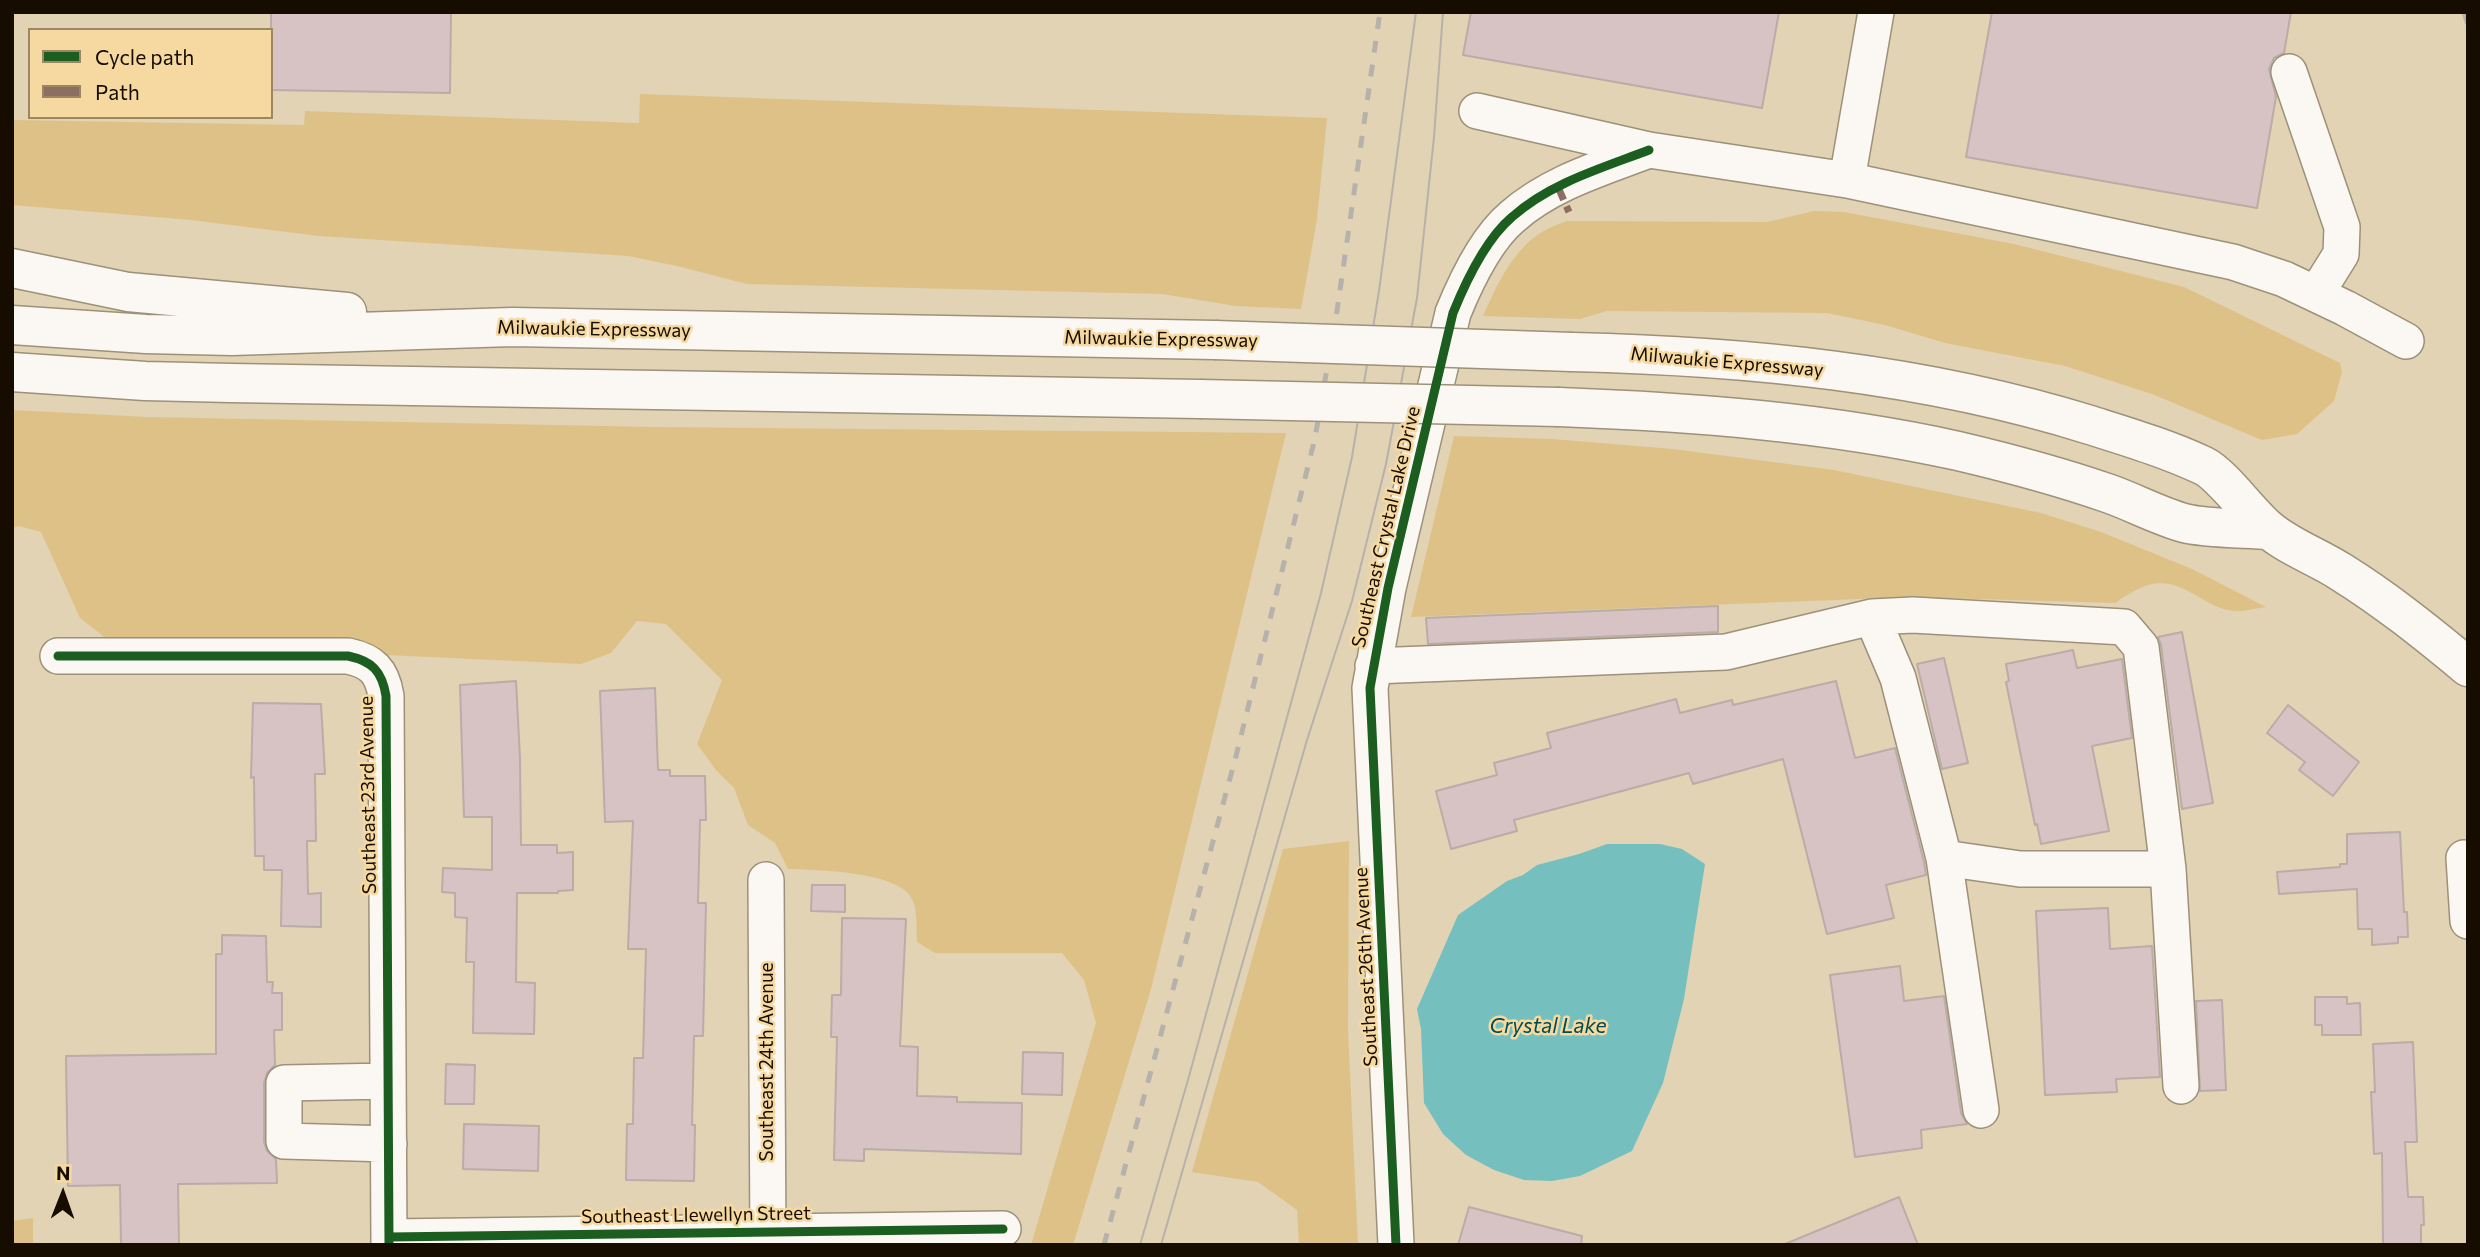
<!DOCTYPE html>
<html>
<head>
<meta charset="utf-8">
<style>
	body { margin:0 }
	#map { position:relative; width:2480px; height:1257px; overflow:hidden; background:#e2d3b4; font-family:Commissioner,sans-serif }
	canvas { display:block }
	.frame { position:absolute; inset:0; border:14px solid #160d00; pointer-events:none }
	.legend { position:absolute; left:28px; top:28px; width:245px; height:91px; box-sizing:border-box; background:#f5d9a1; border:2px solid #9c8761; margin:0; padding:9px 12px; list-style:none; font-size:21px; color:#160d00 }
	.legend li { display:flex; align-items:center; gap:14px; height:35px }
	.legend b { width:35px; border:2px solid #9c8761 }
	.north { position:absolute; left:28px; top:1159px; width:70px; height:70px; -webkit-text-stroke:5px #f5d9a1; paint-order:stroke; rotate:1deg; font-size:19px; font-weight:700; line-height:28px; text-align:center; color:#160d00 }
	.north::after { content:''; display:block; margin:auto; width:24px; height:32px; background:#160d00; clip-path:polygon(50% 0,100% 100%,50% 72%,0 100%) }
</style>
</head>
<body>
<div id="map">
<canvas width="2480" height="1257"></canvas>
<div class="frame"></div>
<ul class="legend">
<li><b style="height:9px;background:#1b5e20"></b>Cycle path</li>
<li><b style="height:9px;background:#8d6e63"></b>Path</li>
</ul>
<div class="north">N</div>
</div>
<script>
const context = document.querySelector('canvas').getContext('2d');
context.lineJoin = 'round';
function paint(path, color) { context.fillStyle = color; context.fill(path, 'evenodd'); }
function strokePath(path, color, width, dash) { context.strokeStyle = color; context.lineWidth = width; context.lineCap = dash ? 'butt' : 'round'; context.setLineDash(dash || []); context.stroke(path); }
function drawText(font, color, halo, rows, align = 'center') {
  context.font = font + ' Commissioner,sans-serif'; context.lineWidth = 5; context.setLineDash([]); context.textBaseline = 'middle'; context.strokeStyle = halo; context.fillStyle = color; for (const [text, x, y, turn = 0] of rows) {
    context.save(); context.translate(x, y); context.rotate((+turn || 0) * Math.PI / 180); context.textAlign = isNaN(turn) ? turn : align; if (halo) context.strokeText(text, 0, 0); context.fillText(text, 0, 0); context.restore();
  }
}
paint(new Path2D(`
	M640 94 1327 118 1317 219 1301 309 1236 306 1162 294 747 284 677 266 628 256 319 236 191 220 12 205V120L304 125 305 111 639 123Z
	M1814 211 1844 212 2014 244 2184 287 2340 363 2342 372 2334 401 2297 434 2262 440 2152 394 2065 366 1945 343 1885 325 1827 313 1607 311 1580 319 1483 316C1496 287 1513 249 1542 232 1550 227 1559 224 1567 221L1767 222Z
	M12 410 148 417 656 427 1286 433 1151 989 1073 1245H1031L1096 1023 1084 980 1062 953H935L917 942C916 929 918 910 912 899 899 871 816 870 788 869L775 843 748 825 734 788 716 770 697 744 722 680 666 624 637 621 611 653 581 664 386 655 332 641 107 639 80 618 41 532 19 526 12 528Z
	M1454 436 1552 439 1673 449 1834 470 2041 513 2101 532 2192 569 2266 607C2256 608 2244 612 2234 611 2221 610 2209 603 2199 597 2163 575 2147 581 2115 603L1909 597 1411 617Z
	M1349 841 1348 1030 1358 1245H1299L1297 1210 1258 1182 1192 1172 1283 849Z
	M33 1218V1245H12V1221Z`), '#dec186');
paint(new Path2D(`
	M1607 844H1660L1682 849 1705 864 1684 999 1663 1083 1632 1151 1580 1176 1552 1181 1524 1180 1494 1170 1466 1155 1443 1134 1424 1103 1421 1029 1417 1009 1458 915 1507 881 1523 875 1537 865 1579 854Z`), '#75c0be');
const building = new Path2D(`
	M271 12H451L450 93 271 90Z
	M1471 12H1779L1762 108 1463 55Z
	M1992 12H2291L2284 53 2274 58 2269 69 2276 97 2257 208 1966 157Z
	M1718 606V632L1428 644 1426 618Z
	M2182 632 2213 803 2182 809 2161 645 2158 637Z
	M2073 650 2077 668 2122 659 2132 738 2092 746 2109 831 2041 844 2037 824 2035 825 2006 682 2009 681 2006 664Z
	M1944 658 1968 763 1942 769 1917 664Z
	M516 681 520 758 521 845H557V853L573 852V890L558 891V893H517L516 982 535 983 534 1034 473 1033 474 962H466L467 918 455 917V893L442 892 443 868 492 870V817H464L460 685Z
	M1836 681 1855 758 1895 748 1924 862 1926 875 1886 885 1894 918 1827 934 1783 759 1693 784 1689 773 1514 820 1517 831 1451 849 1436 791 1497 775 1494 763 1551 748 1547 733 1676 699 1680 713 1732 700 1733 705Z
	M655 688 658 770H670V776H705L706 820H700L698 903H706L703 1036H694L692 1125H695L694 1181 626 1180 627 1124H633L634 1058H643L646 949H628L633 821 605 822 600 691Z
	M253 703 321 704 325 774H315L316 841H307L308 894 321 893V927L281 926 282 870H264V856H255L254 777 251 778Z
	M2288 705 2359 762 2333 796 2299 770 2305 762 2267 733Z
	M2400 832 2404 912H2407L2408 937H2398V943L2372 945V929H2358L2357 889 2279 894 2277 872 2340 867V864H2347V834Z
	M812 885H845V912L811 911Z
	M2108 908 2110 949 2152 946 2160 1077 2116 1079 2117 1092 2045 1095 2036 911Z
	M842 918 906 919 900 1046 918 1047 917 1096 957 1097V1102L1022 1103 1021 1154 864 1149V1161L834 1160 837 1037H831L832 995H841Z
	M222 935 266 936 267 982H273L272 993H282V1030H274L275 1065 267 1073 264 1083V1142L267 1151 276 1159 277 1183 178 1184 179 1245H121L120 1185 68 1186 66 1056 216 1054V954H222Z
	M1900 966 1904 1001 1944 996 1961 1113 1967 1124 1921 1130 1922 1148 1855 1157 1830 975Z
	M2315 997H2347V1004L2360 1003 2361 1035H2322V1025H2315Z
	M2222 1000 2226 1090 2200 1091 2196 1001Z
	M2413 1042 2417 1142H2405L2408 1197H2423L2424 1225H2421V1244H2383L2382 1153 2374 1154 2371 1092H2375L2373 1044Z
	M1023 1052 1063 1053 1062 1095 1022 1094Z
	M446 1064 475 1065 474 1104H445Z
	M464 1124 539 1126 538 1171 463 1169Z
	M1899 1197 1918 1245H1785V1244Z
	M1469 1207 1582 1236 1581 1245H1458Z`);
paint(building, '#d8c3c4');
strokePath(building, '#baaca6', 2);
const minor = new Path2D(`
	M2289 72 2342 227 2341 254 2316 294
	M1477 111 1649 150 1847 180 1876 12
	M1847 180 2233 262 2284 279 2345 308 2406 341
	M1872 617 1898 678 1944 858 1981 1110
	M58 656H348C372 661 382 671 386 696L389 1245
	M1373 666 1726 652 1872 617 1913 615 2124 627 2141 647 2168 869 2181 1086
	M1944 858 2020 869H2168
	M2464 858 2468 921
	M766 880 768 1245
	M388 1081 284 1083V1141L389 1144
	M389 1237 1003 1229
	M1396 1245 1370 688 1388 588 1453 313C1466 281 1486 239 1512 217 1550 183 1602 168 1649 150`);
const highway = new Path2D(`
	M12 268 128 292 347 312
	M12 325 146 334 232 336 512 327 1215 340
	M1572 352C1746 356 1923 373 2090 425 2128 437 2168 449 2204 466 2222 475 2250 514 2268 529 2289 547 2318 557 2341 572 2386 600 2427 633 2468 667
	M12 372 145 381 231 383 1200 399
	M1559 407C1692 412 1827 422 1958 451 2009 463 2061 477 2110 494 2135 503 2159 516 2184 523 2207 529 2244 528 2269 530`);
strokePath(minor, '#9c9179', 38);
strokePath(highway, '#9c9179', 41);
strokePath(minor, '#fbf8f4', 35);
strokePath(highway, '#fbf8f4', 38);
strokePath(new Path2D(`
	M1140 1245 1188 1080 1321 593 1352 457 1379 291 1416 12
	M1161 1245 1307 740 1352 601 1386 464 1417 298 1434 137 1443 12`), '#b6b2ab', 2);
strokePath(new Path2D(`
	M2464 12 2468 25
	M1104 1245 1236 756 1315 438 1337 311 1380 12`), '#b6b2ab', 5, [12, 12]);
const highwayBridge = new Path2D(`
	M1215 340 1572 352
	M1200 399 1559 407`);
strokePath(highwayBridge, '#9c9179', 41, []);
strokePath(highwayBridge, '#fbf8f4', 38);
strokePath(new Path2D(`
	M1558 187 1569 212`), '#8d6e63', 7, [14, 7]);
strokePath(new Path2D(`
	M58 656H348C372 661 382 671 386 696L389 1245
	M389 1237 1003 1229
	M1396 1245 1370 688 1388 588 1453 313C1466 281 1486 239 1512 217 1550 183 1602 168 1649 150`), '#1b5e20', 9);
drawText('19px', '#160d00', '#f5d9a1', [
	["Milwaukie Expressway",594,329,1],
	["Milwaukie Expressway",1161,339,1],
	["Milwaukie Expressway",1727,362,5],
	["Southeast Crystal Lake Drive",1386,527,-77],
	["Southeast 23rd Avenue",368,795,-91],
	["Southeast 26th Avenue",1366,967,-93],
	["Southeast 24th Avenue",767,1062,-90],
	["Southeast Llewellyn Street",696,1215,-1]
]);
drawText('italic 21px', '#014a4f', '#f5d9a1', [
	["Crystal Lake",1548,1026]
]);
</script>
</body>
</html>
